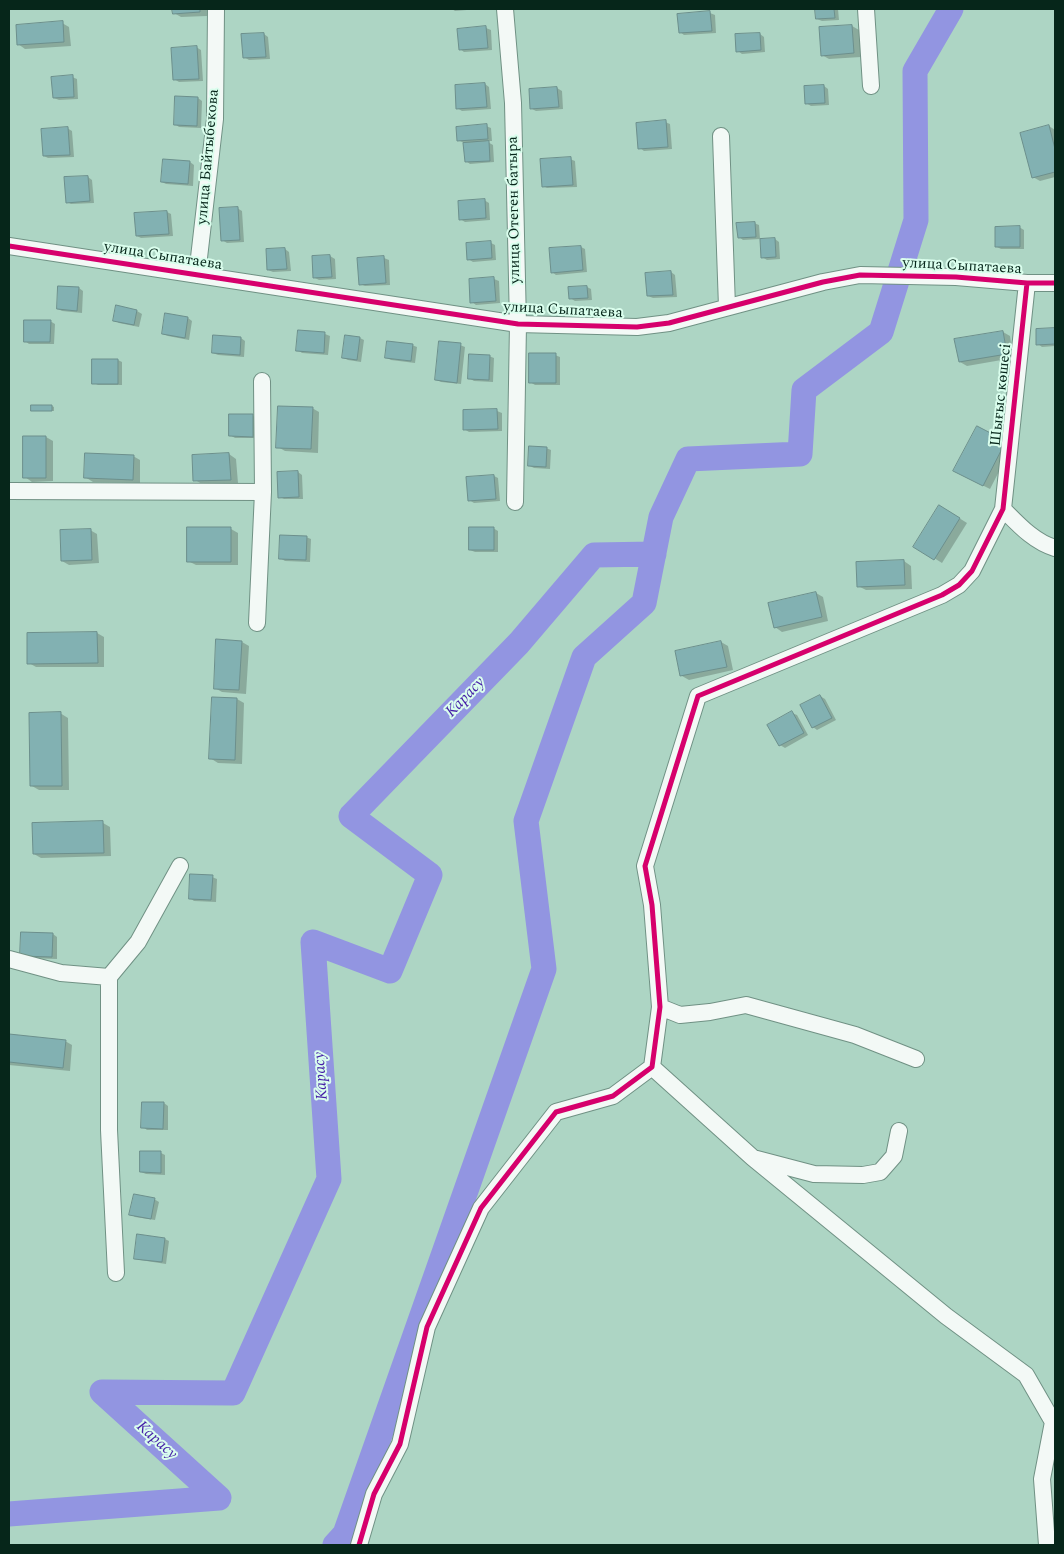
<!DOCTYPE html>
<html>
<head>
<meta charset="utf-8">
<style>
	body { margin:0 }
	#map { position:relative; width:1064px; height:1554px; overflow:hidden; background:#add5c4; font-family:Spectral,serif }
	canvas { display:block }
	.frame { position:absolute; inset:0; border:10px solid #06261a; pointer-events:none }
</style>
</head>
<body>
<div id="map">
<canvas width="1064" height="1554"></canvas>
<div class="frame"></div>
</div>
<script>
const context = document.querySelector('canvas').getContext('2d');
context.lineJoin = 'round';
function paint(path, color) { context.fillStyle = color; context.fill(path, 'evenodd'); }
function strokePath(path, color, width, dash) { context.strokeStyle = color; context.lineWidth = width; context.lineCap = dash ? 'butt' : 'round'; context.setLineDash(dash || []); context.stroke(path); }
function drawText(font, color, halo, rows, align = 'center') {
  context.font = font + ' Spectral,serif'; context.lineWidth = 4; context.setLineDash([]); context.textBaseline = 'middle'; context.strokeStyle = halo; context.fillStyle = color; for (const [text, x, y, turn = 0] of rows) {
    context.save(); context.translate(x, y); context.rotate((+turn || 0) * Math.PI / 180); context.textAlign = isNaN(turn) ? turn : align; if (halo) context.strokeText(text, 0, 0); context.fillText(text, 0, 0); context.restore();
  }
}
paint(new Path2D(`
	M174 9H207V16L181 17 174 13Z
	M452 9H479L455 11Z
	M817 9H838L839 20 822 21 817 19Z
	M710 13 715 15 716 33 684 35 680 32Z
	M62 23 69 27 71 46 25 49 18 44Z
	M852 26 859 30 861 57 829 59 822 55Z
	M486 28 491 30 492 50 464 52 460 49Z
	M264 34 268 37 270 59 249 60 244 57Z
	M760 34 764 37 765 52 742 54 738 51Z
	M196 47 201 50 203 81 179 82 174 79Z
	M72 77 77 79 78 99 59 100 54 98Z
	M485 84 489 87 491 109 462 111 457 108Z
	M824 86 828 89 829 105 811 106 806 103Z
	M557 88 562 91 563 109 536 111 532 109Z
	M198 98 202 101 201 128 179 127 175 124Z
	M665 122 670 124 672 149 644 151 640 148Z
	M486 126 491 128 492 141H486L493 145 494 162 470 164 466 161 464 143 458 140Z
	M1049 126 1055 130V177L1040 181 1033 177Z
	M67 128 72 131 74 157 48 158 44 156Z
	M570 159 575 161 577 187 547 188 543 186Z
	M190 162 194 165 193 186 166 184 162 182Z
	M88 177 92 180 94 203 71 204 67 202Z
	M484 200 489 203 490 220 465 222 460 219Z
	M237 208 242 211 244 242 227 243 222 240Z
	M167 212 171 214 173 236 141 238 137 236Z
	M754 223 759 225 760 239 743 240 739 237Z
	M1019 227 1024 230V249H1001L997 247Z
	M775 239 779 242 780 259 767 260 762 257Z
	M491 243 495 245 496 260 473 262 468 259Z
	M581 247 585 249 587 272 556 275 552 272Z
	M285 249 289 252 291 271 273 272 268 270Z
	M330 256 335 259 336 279 319 280 315 278 313 257Z
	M384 258 389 260 390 285 365 286 360 284 359 259Z
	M671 272 675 275 677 297 653 298 648 296Z
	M494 279 499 281 500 303 476 305 472 302 470 280Z
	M587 287 591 289 592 300 575 301 570 298Z
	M79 288 83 291 82 313 62 311 58 309Z
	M117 307 137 311 142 314 139 327 119 323 114 320Z
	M188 318 192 321 189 340 168 336 163 334Z
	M50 321 55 324 54 344H29L25 341Z
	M1037 330H1055V346L1042 347 1038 344Z
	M299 331 325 334 330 336 328 355 302 353 298 350Z
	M1003 332 1010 336 1013 358 967 366 960 362Z
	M241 338 245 341 244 357 218 355 213 353Z
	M360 338 364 340 361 362 348 360 344 358Z
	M412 345 417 347 415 363 391 360 387 358Z
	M460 345 465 347 461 384 441 382 437 380Z
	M555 355 560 357V385H535L530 382Z
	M489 356 494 358 493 382 474 381 469 378Z
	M118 360 122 362V385H98L94 383Z
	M52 406 54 407V411L32 410Z
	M312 408 319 412 318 453 285 451 278 447Z
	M497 411 502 413V431L469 432 464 429Z
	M253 416 257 418V438H235L230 435Z
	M46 437 53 441V481L32 482 25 477Z
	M1005 442 1012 446 990 489 962 475Z
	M546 448 551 450 550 469 534 468 530 466Z
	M229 454 236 459 238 483 202 484 195 480 193 456Z
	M133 456 140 460V483L93 482 85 477Z
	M298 472 302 475 303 499H284L280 497Z
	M494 476 498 478 500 501 474 503 469 500Z
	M940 506 967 523 942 563 915 546Z
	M493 528 498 531V552H475L470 550Z
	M231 529 238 533V565H196L188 561Z
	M90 530 97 534 99 563 69 565 62 561Z
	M306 537 311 539 310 562 285 561 280 558Z
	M904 561 911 566 912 589 866 590 858 586Z
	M816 593 823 597 828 621 782 632 775 627Z
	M97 633 104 637V667H36L29 663Z
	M242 642 249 646 246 694 222 692 215 688Z
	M721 642 728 646 733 670 689 680 682 676Z
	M820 696 825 699 836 720 817 730 813 727Z
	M237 699 244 703 242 764 218 763 210 758Z
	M60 713 68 718 69 790H39L32 786Z
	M792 713 797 715 808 735 785 748 780 745Z
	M103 823 110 827 111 856 41 858 34 854Z
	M212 877 217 879 216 902 194 901 190 898Z
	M53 934 57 937V959L26 958Z
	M9 1035 65 1041 72 1045 70 1071 9 1065Z
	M143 1103H164L168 1106V1130H147L143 1127Z
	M161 1153 165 1155V1175L146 1174 141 1172Z
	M154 1199 159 1202 155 1220 135 1217 131 1214Z
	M165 1239 169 1241 166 1264 140 1260 135 1258Z`), '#0003');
strokePath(new Path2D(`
	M9 1514 219 1498 102 1392 233 1393 329 1179 313 942 390 971 430 875 351 816 519 643 594 555 654 554
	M335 1545 345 1534 544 969 526 821 584 657 644 603 661 517 688 459 800 454 804 390 881 332 916 220 915 71 951 9`), '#9295e1', 25);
const building = new Path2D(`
	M172 9H200V12L173 14Z
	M815 9H834L835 18 816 19Z
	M710 11 712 31 679 33 677 14Z
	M63 21 64 42 17 45 16 25Z
	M852 25 854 53 821 56 819 27Z
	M486 26 488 48 459 50 457 29Z
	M264 33 266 57 243 58 241 34Z
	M760 33 761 50 736 52 735 34Z
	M197 46 199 79 173 80 171 48Z
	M73 75 74 97 53 98 51 77Z
	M485 83 487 107 456 109 455 85Z
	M824 85 825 103 805 104 804 86Z
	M557 87 559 107 530 109 529 89Z
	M175 96 198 97 197 126 174 125Z
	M666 120 668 147 638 149 636 123Z
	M487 124 488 139 457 141 456 127Z
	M1049 125 1055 149V172L1032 178 1020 133Z
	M68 127 70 155 43 156 41 129Z
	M489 141 490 161 465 162 463 143Z
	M571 157 573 185 542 187 540 159Z
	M163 159 190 161 188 184 161 182Z
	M88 176 90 201 66 203 64 177Z
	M485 199 486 218 459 220 458 201Z
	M238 207 240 240 221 241 219 208Z
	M167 211 169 234 136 236 134 213Z
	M755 222 756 237 738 238 736 223Z
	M1020 226V247H995V227Z
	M775 238 776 257 761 258 760 239Z
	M491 241 492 258 467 260 466 243Z
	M581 246 583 270 551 273 549 248Z
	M285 248 287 269 267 270 266 249Z
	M330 255 332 277 313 278 312 256Z
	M384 256 386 283 359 285 357 258Z
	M671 271 673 295 647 296 645 273Z
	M494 277 496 301 470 303 469 279Z
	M58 286 79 287 77 311 57 309Z
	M587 286 588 298 569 299 568 287Z
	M116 305 137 310 134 325 113 321Z
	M165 313 188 317 185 338 162 334Z
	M24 320H51L50 342H24Z
	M1055 328V344L1036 345V329Z
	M298 330 325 332 324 353 296 351Z
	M1003 331 1007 354 959 362 954 339Z
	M213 335 241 337 240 355 212 353Z
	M345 335 360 337 357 360 342 358Z
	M387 341 413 344 411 361 385 358Z
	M439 341 461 343 457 383 435 380Z
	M529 353H556V383H529Z
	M469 354 490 355 489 380 468 379Z
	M92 359H118V384H92Z
	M31 405H52V411H31Z
	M278 406 313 407 311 449 276 448Z
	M497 409 498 429 463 430V410Z
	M229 414H253V437L229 436Z
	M977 426 1006 441 983 486 953 471Z
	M23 436H46V478H23Z
	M529 446 547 447 546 467 528 466Z
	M85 453 134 455 133 480 84 478Z
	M229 453 231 480 193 481 192 455Z
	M298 471 299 497 278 498 277 472Z
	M494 475 496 499 468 501 466 477Z
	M939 505 960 518 934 560 913 547Z
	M187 527H231V562H187Z
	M469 527H494V550H469Z
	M91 529 92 560 61 561 60 530Z
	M280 535 307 536 306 560 279 559Z
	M904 560 905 585 857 587 856 562Z
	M816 592 822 617 774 628 768 603Z
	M97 632 98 663 27 664V633Z
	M216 639 242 641 239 690 214 689Z
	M721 641 727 667 680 676 675 651Z
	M820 695 832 718 812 728 800 705Z
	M212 697 237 698 235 760 209 759Z
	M792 711 804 733 779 746 767 725Z
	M61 712 62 786H30L29 713Z
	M103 821 104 853 33 854 32 823Z
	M190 874 213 875 211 900 189 899Z
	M21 932 53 933 52 957 20 956Z
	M9 1034 66 1040 63 1068 9 1062Z
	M142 1102H164L163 1129 141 1128Z
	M140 1151H161V1173L140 1172Z
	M134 1194 155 1198 151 1219 129 1215Z
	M137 1234 165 1238 162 1262 134 1259Z`);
paint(building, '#82b1b2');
strokePath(building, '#6c8f8c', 1);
const minor = new Path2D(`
	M505 9 513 103 518 324 515 502
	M866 9 871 86
	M721 136 727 307
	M9 246 518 324 637 327 669 323 823 282 860 275 956 277 1027 283H1055
	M197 275 215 119 216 9
	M9 491 263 492
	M1003 509C1018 524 1034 542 1055 548
	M257 623 263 492 262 381
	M9 959 61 973 109 977
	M660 1007 680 1015 710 1012 746 1005 855 1035 916 1059
	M652 1067 753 1158 814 1174 863 1175 880 1172 894 1156 899 1131
	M753 1158 946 1316 1026 1375 1053 1422 1042 1479 1047 1545
	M116 1273 109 1130V977L138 942 180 866
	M359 1545 374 1494 400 1444 427 1327 481 1208 556 1112 613 1096 652 1067 660 1007 652 905 645 866 698 696 942 595 959 585 972 571 1003 509 1027 283`);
strokePath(minor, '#709184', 18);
strokePath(minor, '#f3f9f6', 16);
strokePath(new Path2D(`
	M9 246 518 324 637 327 669 323 823 282 860 275 956 277 1027 283H1055
	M359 1545 374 1494 400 1444 427 1327 481 1208 556 1112 613 1096 652 1067 660 1007 652 905 645 866 698 696 942 595 959 585 972 571 1003 509 1027 283`), '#d6006c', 5);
drawText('15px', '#06261a', '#dafeed', [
	["улица Байтыбекова",209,157,-85],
	["улица Отеген батыра",515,210,-91],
	["улица Сыпатаева",163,257,9],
	["улица Сыпатаева",962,267,3],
	["улица Сыпатаева",563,311,3],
	["Шығыс көшесі",1002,395,-84]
]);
drawText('italic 16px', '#451fa7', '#dafeed', [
	["Карасу",466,698,-46],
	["Карасу",322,1076,-94],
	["Карасу",156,1441,42]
]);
</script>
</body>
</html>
